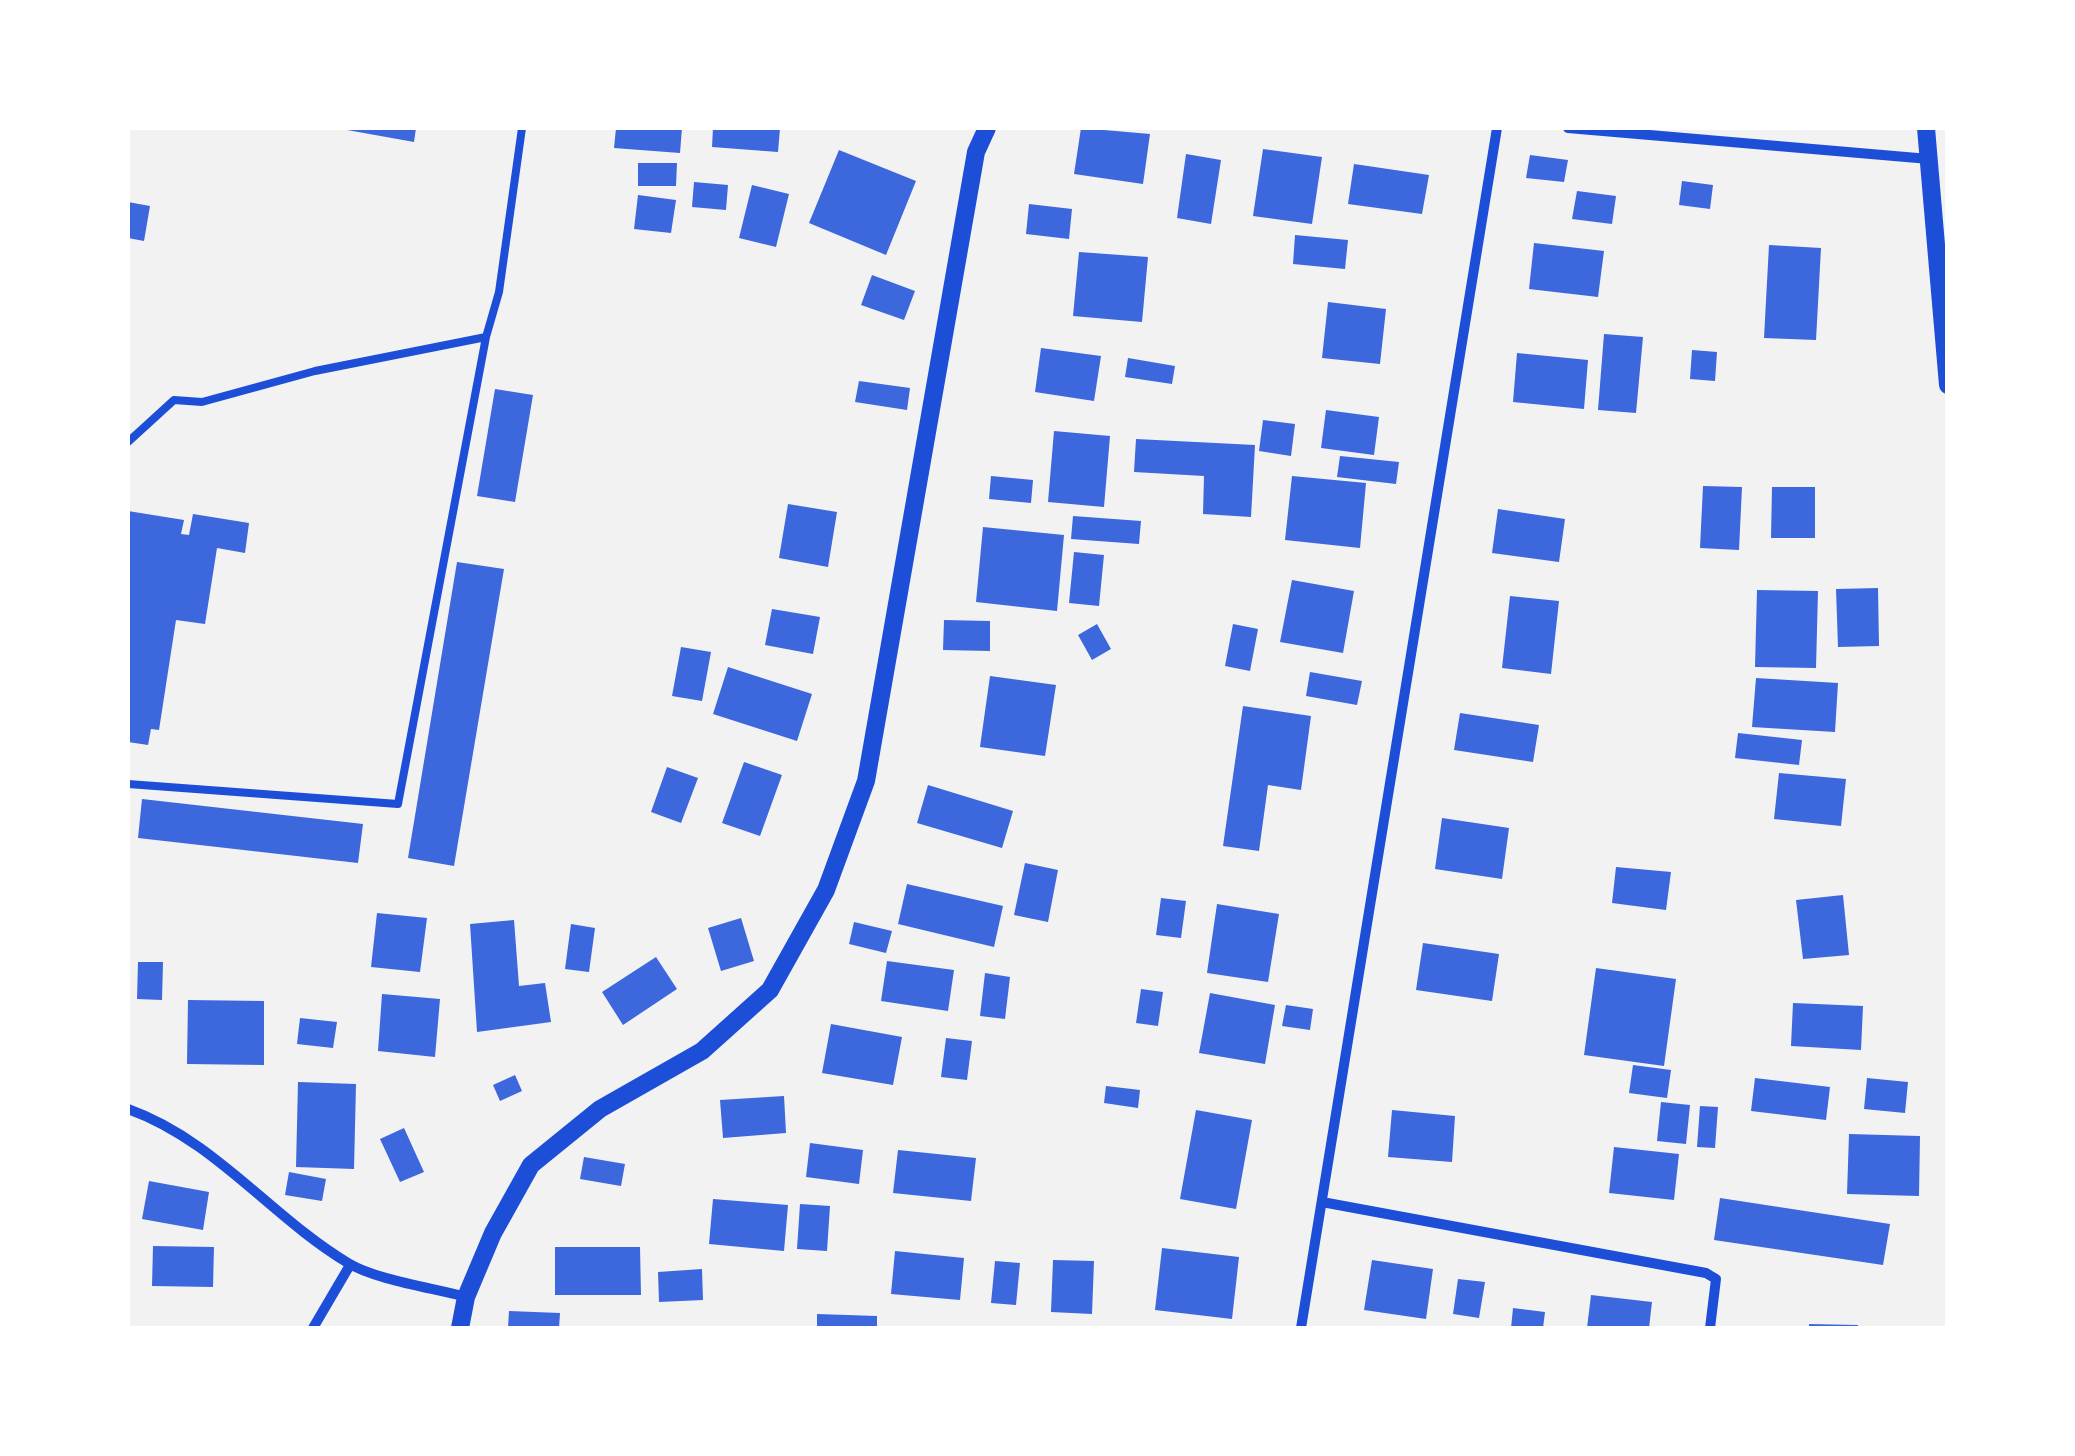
<!DOCTYPE html>
<html>
<head>
<meta charset="utf-8">
<style>
	body { margin:0 }
	#map { position:relative; width:2075px; height:1456px; overflow:hidden; background:#f2f2f2; font-family:"Alegreya Sans",sans-serif }
	canvas { display:block }
	.frame { position:absolute; inset:0; border:130px solid #fff; pointer-events:none }
</style>
</head>
<body>
<div id="map">
<canvas width="2075" height="1456"></canvas>
<div class="frame"></div>
</div>
<script>
const context = document.querySelector('canvas').getContext('2d');
context.lineJoin = 'round';
function paint(path, color) { context.fillStyle = color; context.fill(path, 'evenodd'); }
function strokePath(path, color, width, dash) { context.strokeStyle = color; context.lineWidth = width; context.lineCap = dash ? 'butt' : 'round'; context.setLineDash(dash || []); context.stroke(path); }
paint(new Path2D(`
	M336 128H416L414 142Z
	M616 128H682L680 153 614 148Z
	M713 128H780L778 152 712 147Z
	M1081 128 1150 134 1143 184 1074 174Z
	M1263 149 1322 157 1312 224 1253 216Z
	M839 150 916 181 886 255 809 223Z
	M1186 154 1221 160 1211 224 1177 218Z
	M1530 155 1568 160 1564 182 1526 178Z
	M638 163H677L676 186H638Z
	M1354 164 1429 175 1422 214 1348 204Z
	M1682 181 1713 185 1710 209 1679 205Z
	M694 182 728 185 726 210 692 207Z
	M752 185 789 194 776 247 739 238Z
	M1577 191 1616 196 1612 224 1572 219Z
	M638 195 676 200 671 233 634 229Z
	M128 202 150 206 144 241 128 238Z
	M1029 204 1072 209 1069 239 1026 234Z
	M1295 235 1348 240 1345 269 1293 264Z
	M1534 243 1604 251 1598 297 1529 289Z
	M1769 245 1821 248 1816 340 1764 338Z
	M1079 252 1148 257 1142 322 1073 316Z
	M872 275 915 291 904 320 861 305Z
	M1328 302 1386 309 1380 364 1322 358Z
	M1604 334 1643 337 1636 413 1598 410Z
	M1041 348 1101 356 1094 401 1035 392Z
	M1692 350 1717 352 1715 381 1690 379Z
	M1517 353 1588 360 1584 409 1513 402Z
	M1128 358 1175 366 1172 384 1125 377Z
	M859 381 910 388 907 410 855 402Z
	M495 389 533 395 515 502 477 496Z
	M1326 410 1379 417 1374 455 1321 448Z
	M1263 420 1295 424 1291 456 1259 451Z
	M1054 431 1110 436 1104 507 1048 502Z
	M1136 439 1255 445 1251 517 1203 514 1204 476 1134 472Z
	M1340 456 1399 462 1396 484 1337 477Z
	M991 476 1033 480 1031 503 989 499Z
	M1292 476 1366 483 1360 548 1285 540Z
	M1703 486 1742 487 1739 550 1700 548Z
	M1772 487H1815V538H1771Z
	M788 504 837 512 828 567 779 558Z
	M1498 509 1565 519 1559 562 1492 553Z
	M128 511 184 520 181 534 189 535 193 514 249 523 245 553 217 548 205 624 176 620 159 730 151 729 148 745 128 742Z
	M1073 516 1141 521 1139 544 1071 539Z
	M983 527 1064 535 1057 611 976 602Z
	M1074 552 1104 555 1099 606 1069 603Z
	M457 562 504 569 454 866 408 858Z
	M1292 580 1354 591 1343 653 1280 642Z
	M1878 588 1879 646 1838 647 1836 589Z
	M1757 590 1818 591 1816 668 1755 667Z
	M1510 596 1559 601 1551 674 1502 668Z
	M772 609 820 617 813 654 765 645Z
	M944 620 990 621V651L943 650Z
	M1097 624 1111 649 1092 660 1078 635Z
	M1233 624 1258 629 1250 671 1225 666Z
	M681 647 711 652 702 701 672 696Z
	M728 667 812 694 797 741 713 714Z
	M1310 672 1362 681 1357 705 1306 696Z
	M990 676 1056 685 1045 756 980 747Z
	M1756 678 1838 683 1835 732 1752 727Z
	M1243 706 1311 716 1301 790 1268 785 1259 851 1223 846Z
	M1460 713 1539 725 1533 762 1454 750Z
	M1738 733 1802 740 1799 765 1735 758Z
	M744 762 782 775 760 836 722 823Z
	M667 767 698 778 681 823 651 812Z
	M1779 773 1846 779 1841 826 1774 819Z
	M928 785 1013 811 1002 848 917 823Z
	M142 799 363 824 358 863 138 838Z
	M1442 818 1509 828 1502 879 1435 869Z
	M1025 863 1058 870 1048 922 1014 915Z
	M1616 867 1671 872 1666 910 1612 903Z
	M907 884 1003 906 994 947 898 924Z
	M1843 895 1849 955 1803 959 1796 900Z
	M1161 898 1186 901 1181 938 1156 935Z
	M1217 904 1279 914 1268 982 1207 973Z
	M377 913 427 918 420 972 371 967Z
	M741 918 754 961 721 971 708 928Z
	M514 920 519 986 545 983 551 1022 477 1032 470 924Z
	M854 922 892 931 886 953 849 944Z
	M571 924 595 928 589 972 565 969Z
	M1423 943 1499 954 1492 1001 1416 990Z
	M656 957 677 989 623 1025 602 992Z
	M887 961 954 970 948 1011 881 1001Z
	M138 962H163L162 1000 137 999Z
	M1596 968 1676 979 1664 1066 1584 1055Z
	M985 973 1010 977 1005 1019 980 1016Z
	M1141 989 1163 992 1158 1026 1136 1023Z
	M1210 993 1275 1005 1265 1064 1199 1053Z
	M382 994 440 999 435 1057 378 1051Z
	M188 1000 264 1001V1065L187 1064Z
	M1793 1003 1863 1006 1861 1050 1791 1046Z
	M1286 1005 1313 1009 1310 1030 1282 1026Z
	M300 1018 337 1022 333 1048 297 1044Z
	M831 1024 902 1037 893 1085 822 1073Z
	M946 1038 972 1041 967 1080 941 1077Z
	M1633 1065 1671 1070 1667 1098 1629 1093Z
	M515 1075 522 1091 500 1101 493 1085Z
	M1755 1078 1830 1087 1826 1120 1751 1111Z
	M1867 1078 1908 1082 1905 1113 1864 1109Z
	M298 1082 356 1084 354 1169 296 1167Z
	M1106 1086 1140 1090 1138 1108 1104 1103Z
	M784 1096 786 1133 723 1138 720 1100Z
	M1661 1102 1690 1105 1686 1144 1657 1141Z
	M1700 1106 1718 1107 1715 1148 1697 1147Z
	M1196 1110 1252 1120 1236 1209 1180 1199Z
	M1392 1110 1455 1116 1452 1162 1388 1157Z
	M404 1128 424 1172 400 1182 380 1139Z
	M1849 1134 1920 1136 1919 1196 1847 1194Z
	M810 1143 863 1150 859 1184 806 1177Z
	M1614 1147 1679 1154 1674 1200 1609 1193Z
	M898 1150 976 1158 971 1201 893 1193Z
	M584 1157 625 1164 621 1186 580 1179Z
	M289 1172 326 1179 322 1201 285 1195Z
	M149 1181 209 1192 203 1230 142 1219Z
	M1720 1198 1890 1224 1883 1265 1714 1240Z
	M713 1199 788 1205 784 1251 709 1244Z
	M800 1204 830 1206 827 1251 797 1249Z
	M153 1246 214 1247 213 1287 152 1286Z
	M555 1247H640L641 1295H555Z
	M1162 1248 1239 1257 1232 1319 1155 1310Z
	M895 1251 964 1258 960 1300 891 1294Z
	M1053 1260 1094 1261 1092 1314 1051 1312Z
	M1372 1260 1433 1269 1426 1319 1364 1310Z
	M995 1261 1020 1263 1016 1305 991 1303Z
	M702 1269 703 1300 659 1302 658 1272Z
	M1458 1279 1485 1282 1479 1318 1453 1314Z
	M1591 1295 1652 1302 1649 1328H1587Z
	M1513 1308 1545 1312 1543 1328H1511Z
	M509 1311 560 1313 559 1328H508Z
	M817 1314 877 1316V1328H817Z
	M1809 1324 1858 1325V1328H1809Z`), '#3d67dc');
strokePath(new Path2D(`
	M128 442 174 400 202 402 315 371 486 337 499 292 522 128
	M128 784 398 804 486 337`), '#1d4ed8', 8);
strokePath(new Path2D(`
	M1568 128 1929 159
	M128 1109C215 1140 271 1217 348 1263 376 1280 433 1288 466 1297
	M1322 1202 1706 1273 1716 1279 1710 1328
	M313 1328 350 1265
	M1301 1328 1497 128`), '#1d4ed8', 10);
strokePath(new Path2D(`
	M1926 128 1948 385
	M460 1328 466 1297 493 1233 531 1165 600 1109 702 1051 770 990 826 890 866 781 976 152 987 128`), '#1d4ed8', 18);
</script>
</body>
</html>
